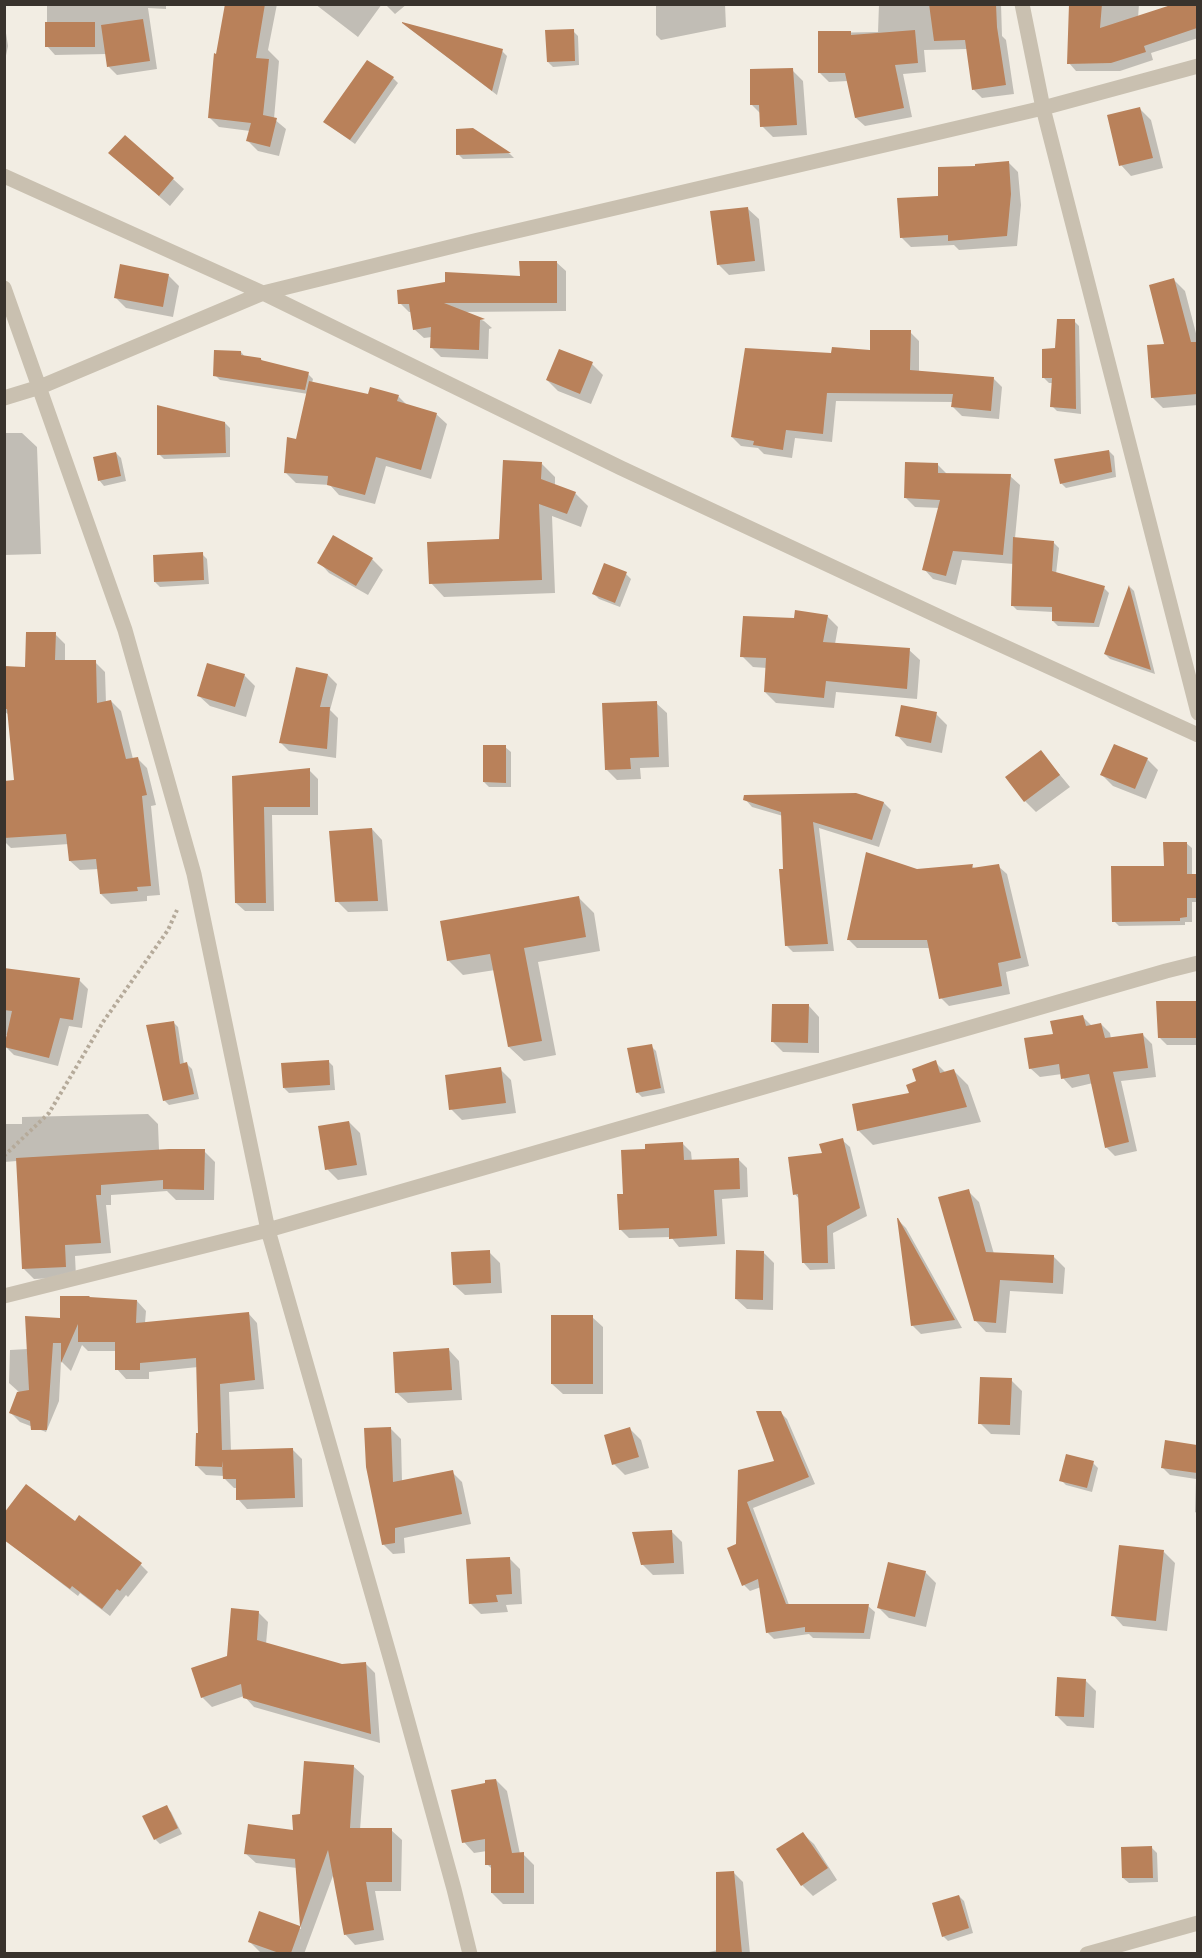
<!DOCTYPE html>
<html>
<head>
<meta charset="utf-8">
<style>
	body { margin:0 }
	#map { position:relative; width:1202px; height:1958px; overflow:hidden; background:#f2ede3; font-family:Roboto,sans-serif }
	canvas { display:block }
	.frame { position:absolute; inset:0; border:6px solid #39332d; pointer-events:none }
</style>
</head>
<body>
<div id="map">
<canvas width="1202" height="1958"></canvas>
<div class="frame"></div>
</div>
<script>
const context = document.querySelector('canvas').getContext('2d');
context.lineJoin = 'round';
function paint(path, color) { context.fillStyle = color; context.fill(path, 'evenodd'); }
function strokePath(path, color, width, dash) { context.strokeStyle = color; context.lineWidth = width; context.lineCap = dash ? 'butt' : 'round'; context.setLineDash(dash || []); context.stroke(path); }
paint(new Path2D(`
	M47 4H166V9L148 8 157 69 117 75 109 67 107 54 55 55 47 46Z
	M226 4H277L268 50 279 61 274 119 286 129 279 156 258 151 248 141 250 131 219 127 209 117Z
	M315 4H382L358 37Z
	M385 4H407L395 14Z
	M656 4H725L726 27 661 40 656 35Z
	M879 4H1001L1002 36 1006 40 1014 94 982 98 974 90 968 49 924 50 926 72 903 74 912 117 865 126 856 118 848 81 829 82 820 73V33L878 32Z
	M1071 4H1139L1138 18 1179 4H1198V38L1151 53 1153 60 1120 71H1076L1069 63Z
	M4 20 8 46 4 65Z
	M405 25 502 51 507 56 497 95Z
	M573 31 578 36 579 65 553 67 548 62Z
	M792 70 803 81 807 135 773 137 762 126 761 114 752 105Z
	M393 78 398 83 355 144 330 126Z
	M1140 109 1151 120 1163 168 1131 176 1121 165Z
	M473 130 510 154 514 158 463 159 458 154Z
	M110 153 173 179 184 189 170 206Z
	M1008 162 1018 172 1021 205 1017 246 959 250 954 245 911 247 901 237 940 197 977 168Z
	M748 209 759 219 765 271 729 275 718 264Z
	M556 262 566 271V311L462 312 484 321 492 328 489 329 488 359 441 357 432 348V337L424 338 414 329 412 312H409L400 303 521 277Z
	M168 275 179 286 173 317 126 308 115 297Z
	M1174 280 1185 291 1198 341V405L1163 408 1152 397 1166 346Z
	M1074 321 1079 326 1081 414 1057 411 1052 406 1053 383H1049L1044 378 1056 350Z
	M910 332 919 341V372L993 378 1002 387 999 419 962 416 953 407V402L836 401 832 442 795 438 792 458 764 454 758 448 741 446 732 437 832 355 871 352Z
	M560 351 592 364 603 375 591 404 558 391 547 380Z
	M241 352 245 357 261 359 264 363 308 374 313 379 312 383 369 396H398L408 406 436 414 447 424 431 479 386 466 375 504 339 495 330 485 296 483 286 473 298 441 308 394 220 380 215 375Z
	M225 423 230 428V457L164 459 159 454Z
	M4 433H22L37 447 41 554 4 555Z
	M1109 451 1114 456 1116 477 1066 488 1061 483Z
	M116 453 121 458 126 481 104 486 99 480Z
	M542 464 555 477V486L575 493 588 506 581 527 552 516 555 593 444 597 431 583 500 541Z
	M938 465 947 474 1010 476 1020 485 1015 538 1054 543 1059 548 1056 574 1104 588 1109 593 1099 627 1058 626 1053 621V612L1017 610 1012 605 1014 564 962 560 956 585 933 579 924 569 940 508 915 507 905 497Z
	M202 554 207 559 209 584 160 587 155 582Z
	M372 559 383 570 368 595 329 573 319 562Z
	M626 574 631 579 620 607 599 599 594 594Z
	M1130 587 1134 591 1155 674 1110 659 1105 654Z
	M827 616 838 627 835 644 909 650 920 660 917 699 836 692 834 708 776 703 765 692 767 668 753 667 742 656 795 620Z
	M55 634 65 644V662H95L105 672 106 703 111 701 121 711 133 759 137 758 147 768 156 805 151 806 160 895 147 896V901L111 904 101 894 99 869 80 870 70 861 69 844 11 848 4 841V782H16L9 715 4 711V668H27Z
	M297 668 328 675 337 684 330 710 338 718 336 758 289 751 280 742Z
	M244 675 255 686 246 717 210 706 199 696Z
	M656 703 667 713 669 767 640 768 641 779 617 780 606 769Z
	M936 714 947 725 942 753 907 746 897 735Z
	M505 747 511 752V787H489L484 782Z
	M1041 752 1070 787 1036 812 1025 801Z
	M1147 759 1158 770 1146 799 1113 786 1102 775Z
	M309 770 318 779V815H272L274 911H245L236 903 234 777Z
	M856 795 884 803 891 810 879 847 819 828 834 951 793 952 786 945 783 816 752 807 745 799Z
	M372 829 382 840 388 911 348 912 337 901Z
	M1186 843 1192 848V875H1198V902H1192V922H1185V925L1119 926 1114 921 1165 868Z
	M972 866 975 869 998 866 1007 874 1029 966 1006 972 1010 994 949 1006 941 998 931 948H857L849 940 916 871Z
	M579 898 594 913 600 951 538 962 556 1055 524 1061 509 1047 495 970 463 975 448 960Z
	M4 969 79 980 88 989 82 1028 69 1026 58 1066 14 1055 5 1046 7 1035H4Z
	M1158 1003H1198V1045H1167L1160 1038Z
	M809 1006 819 1017V1053L783 1052 772 1041Z
	M1083 1017 1092 1026 1101 1024 1110 1033 1111 1039 1143 1035 1152 1044 1156 1077 1121 1081 1137 1151 1115 1156 1106 1147 1093 1083 1072 1088 1063 1078 1062 1074 1040 1077 1030 1068 1055 1035Z
	M173 1022 178 1027 184 1064H187L192 1069 199 1099 169 1105 164 1100Z
	M651 1046 656 1051 665 1093 642 1097 637 1092Z
	M328 1061 333 1066 335 1090 289 1093 284 1088Z
	M935 1062 946 1073 953 1070 968 1085 981 1122 873 1145 858 1130 911 1094 918 1082Z
	M500 1069 511 1080 516 1113 462 1120 451 1109Z
	M148 1114 158 1124 159 1150 204 1151 215 1162 214 1200H176L167 1191 111 1195V1205H106L111 1253 75 1256 76 1277 34 1279 23 1268 17 1161 4 1162V1124H22V1117Z
	M349 1122 360 1133 367 1175 338 1180 327 1169Z
	M842 1140 850 1147 867 1216 833 1233 835 1269 810 1270 803 1262 800 1200 795 1194 823 1154Z
	M682 1143 691 1152 692 1162 738 1159 747 1168 748 1197 722 1199 725 1244 679 1247 671 1237 629 1238 620 1229 624 1195 647 1151Z
	M968 1191 979 1202 994 1254 1054 1257 1065 1268 1063 1294 1010 1291 1006 1333 986 1332 975 1320Z
	M900 1222 906 1228 962 1328 921 1334 912 1325Z
	M489 1252 500 1263 502 1293 465 1295 454 1285Z
	M763 1252 774 1263 773 1310 747 1309 736 1299Z
	M137 1301 146 1311 145 1323 248 1313 257 1323 264 1389 229 1392 231 1451 292 1449 302 1459 303 1507 247 1509 238 1499 237 1488H234L224 1478V1476L206 1475 197 1466 199 1434 198 1367 149 1372V1379H126L117 1369V1351H88L82 1345 71 1371 61 1361 59 1401 46 1432 20 1422 11 1413 19 1392 9 1383 10 1350 28 1349 62 1320Z
	M592 1317 603 1327V1394H563L552 1384Z
	M449 1350 459 1361 462 1400 408 1403 397 1393Z
	M1011 1380 1022 1391 1020 1435 991 1434 980 1423Z
	M780 1412 787 1419 815 1484 753 1508 789 1605 868 1606 875 1612 870 1639 813 1638 809 1634 774 1639 767 1632 761 1587 750 1591 744 1585 737 1546 740 1472 776 1462Z
	M391 1429 401 1439 402 1482 452 1472 462 1482 471 1524 404 1538 405 1553 393 1554 383 1544Z
	M630 1429 641 1440 649 1468 625 1475 614 1464Z
	M1166 1442 1198 1446V1514L1195 1512 1196 1479 1170 1475 1162 1467Z
	M1093 1463 1098 1468 1092 1492 1066 1485 1061 1480Z
	M75 1523 141 1565 148 1572 128 1597 126 1595 110 1616 80 1593 78 1596 4 1539Z
	M671 1531 682 1542 684 1574 653 1575 642 1564Z
	M1164 1552 1175 1563 1167 1631 1123 1626 1113 1615Z
	M509 1558 520 1569 522 1604 506 1605 508 1612 481 1614 470 1603Z
	M925 1572 936 1583 926 1627 889 1618 878 1607Z
	M258 1612 268 1622 266 1644 341 1665 366 1664 375 1673 380 1743 254 1707 244 1696 212 1707 202 1697Z
	M1085 1680 1096 1691 1094 1728 1067 1726 1056 1715Z
	M353 1766 364 1776 360 1830H391L402 1840 401 1891H375L384 1940 355 1945 345 1934 334 1873 304 1954 260 1952 250 1942 260 1913 301 1929 297 1868 256 1863 245 1853 295 1832 302 1816Z
	M496 1780 507 1791 520 1854H523L534 1865V1904H503L492 1893V1869L487 1864V1851L474 1853 464 1842 486 1784Z
	M166 1807 171 1812 182 1834 160 1844 155 1839Z
	M803 1834 814 1844 837 1880 813 1896 802 1885Z
	M1152 1848 1157 1853 1158 1882 1129 1883 1123 1878Z
	M733 1872 743 1882 750 1954H700L718 1950Z
	M959 1896 964 1901 973 1933 948 1941 943 1936Z`), '#0003');
paint(new Path2D(`
	M225 4H265L256 58 269 59 263 115 277 118 270 147 246 141 251 123 208 118 214 53 216 54Z
	M929 4H996L997 27 1006 85 972 90 965 40 934 41Z
	M1069 4H1102L1100 28 1174 4H1197V28L1144 46 1146 52 1111 63 1067 64Z
	M143 19 150 61 107 67 101 25Z
	M45 22H95V47H45Z
	M402 22 503 49 492 91 402 23Z
	M574 29 575 61 547 62 545 30Z
	M915 30 918 63 895 65 904 108 855 118 845 73H818V31H851V35Z
	M367 60 394 77 350 140 323 122Z
	M793 68 797 125 760 127 759 105H750V69Z
	M1140 107 1153 158 1119 166 1107 115Z
	M473 128 511 153 456 155V129Z
	M125 135 174 178 159 196 108 153Z
	M1009 161 1011 194 1007 236 948 241V235L900 238 897 198 938 196V167L975 166V164Z
	M748 207 755 261 717 265 710 211Z
	M519 261H557V303H444L485 319 480 320 479 350 430 348 431 327 413 330 409 304H398L397 290 445 282V272L520 276Z
	M120 264 169 274 163 307 114 298Z
	M1174 278 1191 342H1197V394L1151 398 1147 345 1164 344 1149 285Z
	M1057 319H1075L1076 409 1050 407 1052 378H1042V349L1055 348Z
	M870 330H911L910 370 994 377 991 411 951 407 953 394 827 393 823 434 786 430 783 450 753 445 754 441 731 437 745 348 831 353 832 347 870 350Z
	M559 349 593 362 580 394 546 380Z
	M214 350 241 351V355L261 358V360L309 372 305 390 213 376Z
	M309 381 368 394 370 387 399 395 397 401 437 413 421 470 376 457 365 495 327 485 328 476 284 473 287 437 296 439Z
	M157 405 225 422 226 453 157 455Z
	M1109 450 1112 472 1060 484 1054 459Z
	M116 452 121 476 98 481 93 457Z
	M503 460 542 462 541 479 576 492 567 514 539 504 542 580 429 584 427 542 499 539Z
	M905 462 938 463V473L1011 474 1003 555 953 551 946 576 922 570 940 500 904 498Z
	M333 535 373 558 356 586 317 563Z
	M1013 537 1054 541 1052 571 1105 586 1094 623 1052 621V607L1011 606Z
	M203 552 204 580 154 582 153 555Z
	M604 563 627 572 615 603 592 594Z
	M1129 585 1151 670 1104 654Z
	M795 610 828 615 823 642 910 648 907 689 826 681 824 698 764 692 766 658 740 657 743 616 794 618Z
	M26 632H56L55 660H96L97 703 111 700 126 759 138 757 147 795 142 796 151 886 137 887 138 891 100 894 96 859 69 861 66 834 4 838V781L14 780 7 709H4V666L25 667Z
	M207 663 245 674 235 707 197 696Z
	M296 667 328 674 320 707H330L327 749 279 743Z
	M657 701 659 757 630 758 631 769 605 770 602 703Z
	M901 705 937 712 931 743 895 736Z
	M1114 744 1148 758 1135 789 1100 775Z
	M483 745H506V783L483 782Z
	M1041 750 1060 775 1024 802 1005 777Z
	M310 768V807H264L266 903H235L232 776Z
	M856 793 884 802 872 840 813 822 828 944 785 946 779 869H783L781 812 743 800 744 795Z
	M372 828 378 901 335 902 329 831Z
	M1163 842H1187V874H1197V898H1187V917L1180 918V921L1112 922 1111 866H1164Z
	M866 852 917 869 973 864 972 868 999 864 1021 958 998 963 1002 986 939 999 927 940H847Z
	M579 896 586 937 524 948 542 1041 508 1047 490 954 447 961 440 921Z
	M4 968 80 978 73 1020 60 1018 49 1058 4 1047 12 1011 4 1010Z
	M1156 1001H1197V1038H1158Z
	M772 1004H809L808 1043 771 1042Z
	M1083 1015 1086 1026 1101 1023 1105 1038 1143 1033 1148 1068 1113 1072 1129 1142 1105 1148 1089 1074 1061 1079 1059 1064 1029 1069 1024 1038 1053 1034 1050 1021Z
	M174 1021 180 1064 187 1062 194 1094 163 1101 146 1025Z
	M652 1044 661 1088 636 1093 627 1048Z
	M329 1060 330 1085 283 1088 281 1063Z
	M936 1060 940 1073 954 1069 967 1107 857 1131 852 1104 909 1093 906 1085 916 1081 912 1069Z
	M501 1067 506 1103 449 1110 445 1075Z
	M349 1121 357 1165 325 1170 318 1126Z
	M843 1138 860 1208 827 1226 828 1263H802L798 1194 793 1195 788 1157 822 1153 819 1144Z
	M683 1142 684 1160 739 1158 740 1189 714 1190 717 1236 669 1239V1228L619 1230 617 1194H623L621 1150 645 1149V1144Z
	M169 1149H205L204 1190 163 1189V1180L101 1185V1195H96L101 1243 65 1245 66 1267 22 1269 16 1158Z
	M969 1189 986 1252 1054 1255 1053 1283 1000 1280 996 1323 974 1321 938 1197Z
	M897 1218H898L955 1320 911 1326Z
	M490 1250 491 1283 453 1285 451 1252Z
	M736 1250 764 1251 763 1300 735 1299Z
	M60 1296H90L89 1297 137 1300 136 1323 249 1312 255 1380 220 1384 222 1450 293 1448 295 1498 236 1500V1479H223L222 1461 223 1467 195 1466 196 1433H198L196 1358 140 1363V1370H115V1342H78V1324L61 1363V1343H53L47 1430H31L30 1421 9 1413 17 1392 29 1390 25 1316 60 1318Z
	M551 1315H593V1384H551Z
	M449 1348 452 1390 395 1393 393 1352Z
	M980 1377 1012 1378 1010 1425 978 1424Z
	M756 1411H781L809 1477 747 1502 786 1604H869L864 1633 805 1632V1627L766 1633 758 1579 742 1586 727 1548 736 1544 738 1470 774 1461Z
	M391 1427 393 1482 453 1470 462 1514 395 1528V1543L382 1545 366 1467 364 1428Z
	M630 1427 639 1457 612 1465 604 1435Z
	M1165 1440 1197 1445V1473L1161 1468Z
	M1066 1454 1094 1461 1087 1488 1059 1481Z
	M26 1484 75 1521 79 1515 142 1563 120 1591 117 1589 102 1609 72 1586 70 1589 4 1540V1513Z
	M672 1530 674 1563 641 1565 632 1532Z
	M1119 1545 1164 1550 1156 1621 1111 1616Z
	M510 1557 512 1594 496 1595 498 1602 469 1604 466 1559Z
	M888 1562 926 1571 915 1617 877 1608Z
	M231 1608 259 1611 257 1640 342 1664 366 1662 371 1734 243 1698 241 1684 201 1698 191 1668 227 1656Z
	M1057 1677 1086 1679 1084 1717 1055 1716Z
	M304 1761 354 1765 350 1828H392V1882H366L374 1930 344 1935 328 1850 291 1953H279L248 1942 259 1911 300 1926 295 1859 244 1854 248 1824 293 1830 292 1815 300 1814Z
	M496 1779 512 1853 524 1852V1893H491V1865H485V1839L462 1843 451 1790 485 1783V1780Z
	M167 1805 178 1828 154 1840 142 1816Z
	M803 1832 828 1868 801 1886 776 1849Z
	M1152 1846 1153 1878H1122L1121 1847Z
	M734 1871 742 1953H716V1872Z
	M959 1895 969 1928 942 1937 932 1903Z`), '#b9815a');
strokePath(new Path2D(`
	M4 1156 49 1113 103 1022 168 930 177 910`), '#b5aa9a', 4, [3, 3]);
strokePath(new Path2D(`
	M1022 4 1043 108 1198 713
	M4 176 263 293 621 468 955 624 1198 735
	M4 288 125 630 194 874 268 1230 392 1664 454 1889 470 1954
	M4 398 40 387 263 293 474 241 1043 108 1198 66
	M4 1296 268 1230 1166 971 1198 963
	M1087 1954 1198 1923`), '#c9c0b0', 15);
</script>
</body>
</html>
